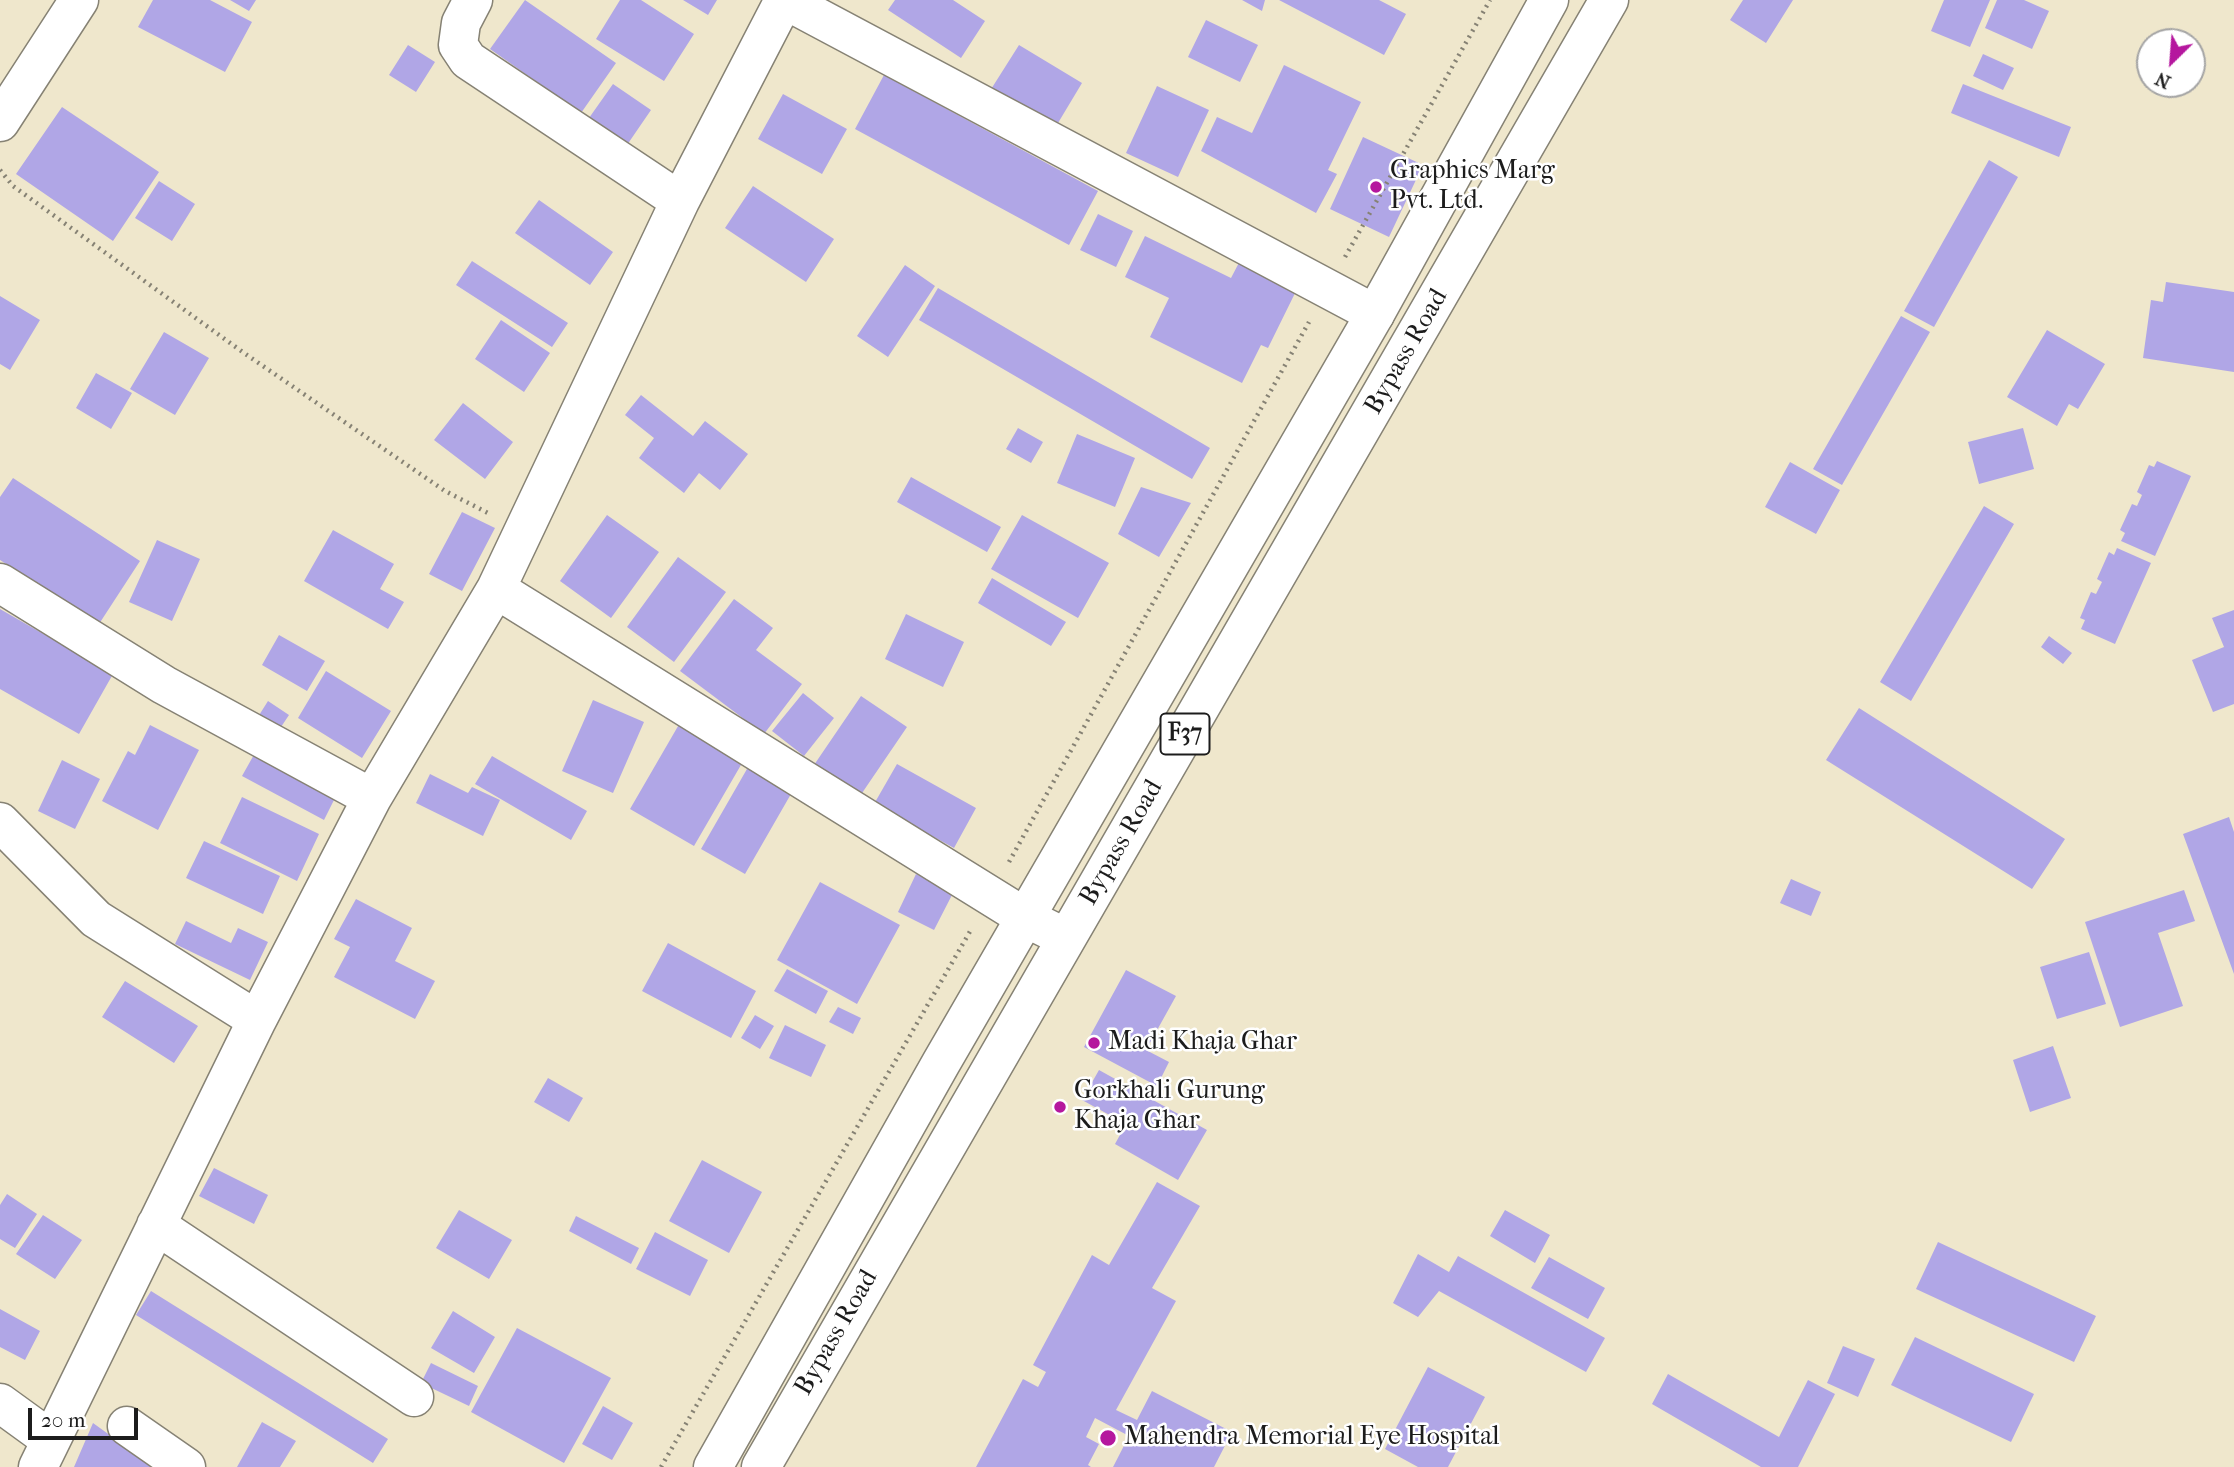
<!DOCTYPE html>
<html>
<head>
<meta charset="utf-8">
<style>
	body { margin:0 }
	#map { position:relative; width:2234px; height:1467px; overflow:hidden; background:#efe7cc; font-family:"IM FELL French Canon",serif }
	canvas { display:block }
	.north { position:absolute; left:2136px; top:28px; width:70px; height:70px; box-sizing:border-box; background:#fff; border:2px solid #a4a4a4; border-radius:50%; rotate:205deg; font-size:19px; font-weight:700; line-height:28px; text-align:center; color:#1c1c1c }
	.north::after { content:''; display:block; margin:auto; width:24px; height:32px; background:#b5179e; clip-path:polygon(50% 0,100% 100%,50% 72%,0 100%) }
	.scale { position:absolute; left:28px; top:1408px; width:110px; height:32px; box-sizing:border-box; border:4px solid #1c1c1c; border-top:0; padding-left:9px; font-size:21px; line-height:24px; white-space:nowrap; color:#1c1c1c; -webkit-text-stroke:5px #fff; paint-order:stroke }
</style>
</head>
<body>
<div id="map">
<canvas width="2234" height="1467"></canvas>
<div class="north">N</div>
<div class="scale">20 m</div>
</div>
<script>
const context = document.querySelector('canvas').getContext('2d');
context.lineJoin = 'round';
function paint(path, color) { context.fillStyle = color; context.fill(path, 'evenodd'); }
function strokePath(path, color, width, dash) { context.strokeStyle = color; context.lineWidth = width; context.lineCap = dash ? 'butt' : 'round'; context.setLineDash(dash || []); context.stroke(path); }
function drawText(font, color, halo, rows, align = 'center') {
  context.font = font + ' "IM FELL French Canon",serif'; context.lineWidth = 5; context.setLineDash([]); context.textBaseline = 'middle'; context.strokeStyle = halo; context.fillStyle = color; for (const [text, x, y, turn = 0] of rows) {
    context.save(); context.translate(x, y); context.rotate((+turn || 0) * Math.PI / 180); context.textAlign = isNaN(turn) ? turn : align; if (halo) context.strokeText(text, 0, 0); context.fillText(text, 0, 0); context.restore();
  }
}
paint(new Path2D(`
	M153 0H210L252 22 225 72 138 27Z
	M230 0H256L249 11Z
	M525 0 616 63 581 113 490 49Z
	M620 0H641L694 34 664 81 596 39Z
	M683 0H717L708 15Z
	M895 0H953L985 21 961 58 888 10Z
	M1242 0H1265L1262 11Z
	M1279 0H1379L1406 14 1384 55Z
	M1743 0H1793L1766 43 1730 20Z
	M1944 0H1990L1970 47 1931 31Z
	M1997 0H2024L2049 11 2032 49 1985 28Z
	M1206 20 1258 45 1240 82 1188 57Z
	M408 45 435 62 416 92 389 75Z
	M1019 45 1082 83 1052 133 988 94Z
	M1983 54 2014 68 2003 90 1973 76Z
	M1284 65 1361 102 1328 170 1337 174 1316 213 1201 151 1217 117 1252 133Z
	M884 75 1098 191 1069 245 855 129Z
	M613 84 651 110 627 145 589 118Z
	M1963 84 2071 127 2059 157 1951 113Z
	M1157 86 1209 110 1178 177 1126 153Z
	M783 94 847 129 822 174 758 139Z
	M62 107 159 172 113 241 16 174Z
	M1363 137 1423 165 1389 237 1330 209Z
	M1989 160 2018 177 1934 327 1904 311Z
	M159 181 195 204 172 241 135 218Z
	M753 186 834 239 806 282 725 228Z
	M539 200 613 252 590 285 515 233Z
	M1098 214 1133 231 1116 267 1080 250Z
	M1145 236 1231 278 1243 255 1300 283 1268 348 1261 345 1242 383 1150 337 1169 298 1125 277Z
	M472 261 568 323 552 347 456 285Z
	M905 265 935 286 888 357 857 336Z
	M2166 282 2234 292V372L2143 358 2151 300 2163 302Z
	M938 288 1210 448 1192 479 919 320Z
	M0 296 40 320 10 370 0 364Z
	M1901 316 1930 332 1842 485 1813 469Z
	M501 320 550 353 524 392 475 359Z
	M2047 330 2105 364 2078 409 2069 404 2057 426 2007 397Z
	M164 332 209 358 175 415 130 389Z
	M96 373 132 393 111 429 76 408Z
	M641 395 693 436 705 421 748 454 720 490 699 473 684 493 639 458 654 438 625 415Z
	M463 403 513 442 485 479 434 440Z
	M1018 428 1043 442 1031 463 1006 449Z
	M2023 428 2034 469 1979 484 1968 442Z
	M1077 434 1135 458 1115 507 1057 483Z
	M2157 461 2191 476 2155 556 2121 541 2125 533 2120 530 2132 504 2137 506 2142 495 2137 492 2149 465 2154 467Z
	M1790 462 1840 490 1816 534 1765 507Z
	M911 477 1001 527 987 552 897 502Z
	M13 478 140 561 99 624 0 560V497Z
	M1141 487 1191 503 1159 557 1118 534Z
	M1984 506 2014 524 1911 701 1880 682Z
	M462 512 495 528 462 591 429 574Z
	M607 515 659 552 611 618 560 581Z
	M1022 515 1109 563 1078 618 991 569Z
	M333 530 394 564 380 589 404 602 388 629 304 581Z
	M157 540 200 559 172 621 129 602Z
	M2117 548 2151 563 2115 644 2081 629 2085 620 2080 618 2091 592 2096 594 2102 582 2097 579 2109 552 2114 555Z
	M678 557 726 592 674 662 627 627Z
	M992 578 1066 622 1051 646 978 603Z
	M734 599 773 628 756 650 802 684 764 734 680 671Z
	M0 609 113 674 79 734 0 689Z
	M2234 610V704L2213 712 2192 660 2224 647 2212 618Z
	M906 614 964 642 943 687 885 659Z
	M279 635 325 661 307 691 262 665Z
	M2049 636 2072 653 2063 664 2041 647Z
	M326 671 391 711 362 758 298 718Z
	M803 693 834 718 804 756 772 731Z
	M861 696 907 727 860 796 814 765Z
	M593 700 644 722 613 793 562 771Z
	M268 701 289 715 277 733 256 720Z
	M1859 708 2065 839 2032 889 1826 760Z
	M681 721 745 758 694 846 630 809Z
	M150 725 199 750 158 830 102 801 128 751 135 755Z
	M260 744 339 790 324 820 242 776Z
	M492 756 587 811 571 840 475 784Z
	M62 760 100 779 75 829 38 811Z
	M751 762 795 787 745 874 701 849Z
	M897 764 976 808 954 848 874 804Z
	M430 774 468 793 472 787 500 800 483 836 416 803Z
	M242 797 319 834 297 881 220 843Z
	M2229 817 2234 832V974L2183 834Z
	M204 841 280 876 263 914 186 878Z
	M916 874 953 893 934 930 898 912Z
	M1791 879 1821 892 1811 916 1780 903Z
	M820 882 900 925 857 1004 777 960Z
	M2184 890 2195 921 2158 933 2183 1006 2120 1027 2085 922Z
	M356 899 412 928 395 961 435 981 415 1019 334 977 350 947 334 939Z
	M186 921 231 943 238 928 268 942 250 980 175 944Z
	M668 943 756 991 731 1038 642 991Z
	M2089 952 2106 1004 2057 1019 2040 967Z
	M787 969 828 991 816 1014 774 991Z
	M1126 970 1176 996 1146 1050 1169 1062 1157 1086 1084 1047Z
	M125 981 198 1026 174 1063 102 1017Z
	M838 1007 861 1018 853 1034 829 1022Z
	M755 1015 774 1026 760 1049 741 1038Z
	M785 1025 826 1045 811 1077 769 1058Z
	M2053 1046 2071 1098 2030 1112 2013 1060Z
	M1099 1070 1207 1130 1178 1180 1115 1144 1126 1124 1082 1100Z
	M548 1078 583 1098 569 1122 534 1102Z
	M702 1160 762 1192 729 1253 669 1221Z
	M214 1168 268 1195 254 1224 199 1196Z
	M1157 1182 1200 1206 1152 1288 1176 1301 1116 1410 1137 1420 1152 1391 1232 1432 1214 1467H1113L1129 1436 1095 1418 1086 1437 1099 1444 1088 1465 1091 1467H976L1023 1379 1038 1387 1046 1372 1033 1365 1092 1255 1109 1265Z
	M7 1194 37 1214 15 1248 0 1239V1205Z
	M459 1210 512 1240 489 1279 436 1248Z
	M1505 1210 1550 1235 1535 1263 1490 1236Z
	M43 1215 82 1240 55 1279 16 1254Z
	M576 1216 639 1248 631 1264 569 1231Z
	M655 1232 708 1260 690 1296 636 1269Z
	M1938 1242 2096 1316 2074 1362 1916 1289Z
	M1418 1254 1449 1272 1458 1256 1605 1338 1586 1372 1439 1291 1418 1317 1393 1303Z
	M1549 1257 1605 1288 1588 1319 1531 1288Z
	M151 1291 388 1439 373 1463 136 1315Z
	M0 1309 40 1331 25 1360 0 1347Z
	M453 1311 495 1337 474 1373 431 1348Z
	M517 1328 611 1378 564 1463 471 1412Z
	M1915 1337 2034 1394 2011 1442 1891 1385Z
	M1843 1346 1875 1359 1858 1397 1827 1383Z
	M431 1363 478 1386 469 1406 421 1383Z
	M1428 1367 1485 1397 1448 1467H1418L1385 1449Z
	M1668 1374 1779 1437 1808 1380 1835 1394 1798 1467H1761L1652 1404Z
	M603 1406 633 1423 612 1460 582 1444Z
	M262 1422 296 1441 280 1467H237Z
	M93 1423 154 1467H74Z`), '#b0a6e6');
const minor = new Path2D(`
	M473 0 461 23 458 45 468 60 680 201
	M785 0 1375 314
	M0 122 79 0
	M0 583 164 685 372 798
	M496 589 1026 918 1066 938
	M0 822 96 919 257 1020
	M156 1225 414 1397
	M0 1403 51 1440
	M127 1426 186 1467
	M38 1467 257 1020 372 798 496 589 680 201 784 0`);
const highway = new Path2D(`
	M713 1467 941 1063 1375 314 1549 0
	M761 1467 1609 0`);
strokePath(minor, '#868274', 41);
strokePath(highway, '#868274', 41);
strokePath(new Path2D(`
	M0 170 13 186 244 353 445 491 490 514
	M1345 257 1490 0
	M1009 862 1309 322
	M661 1467 972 928`), '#868274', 4.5, [2, 5]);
strokePath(minor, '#fff', 38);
strokePath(highway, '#fff', 38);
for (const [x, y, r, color] of [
	[1376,187,7,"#b5179e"],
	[1094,1043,7,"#b5179e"],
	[1060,1107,7,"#b5179e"],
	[1108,1438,9,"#b5179e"]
]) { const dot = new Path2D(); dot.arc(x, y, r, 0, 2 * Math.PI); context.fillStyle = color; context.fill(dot); strokePath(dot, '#fff', 2.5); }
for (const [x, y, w] of [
	[1185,734,49]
]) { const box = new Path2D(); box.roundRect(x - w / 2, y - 20.5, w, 41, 5); context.fillStyle = '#fff'; context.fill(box); strokePath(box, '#1c1c1c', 2); }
drawText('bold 24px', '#1c1c1c', null, [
	["F37",1185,734]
]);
drawText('26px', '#1c1c1c', '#fff', [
	["Graphics Marg",1390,172],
	["Pvt. Ltd.",1390,202],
	["Madi Khaja Ghar",1108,1043],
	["Gorkhali Gurung",1074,1092],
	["Khaja Ghar",1074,1122],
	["Mahendra Memorial Eye Hospital",1124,1438]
], 'left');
drawText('26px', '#1c1c1c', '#fff', [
	["Bypass Road",1407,352,-60],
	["Bypass Road",1122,843,-60],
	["Bypass Road",837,1333,-60]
]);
</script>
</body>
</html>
